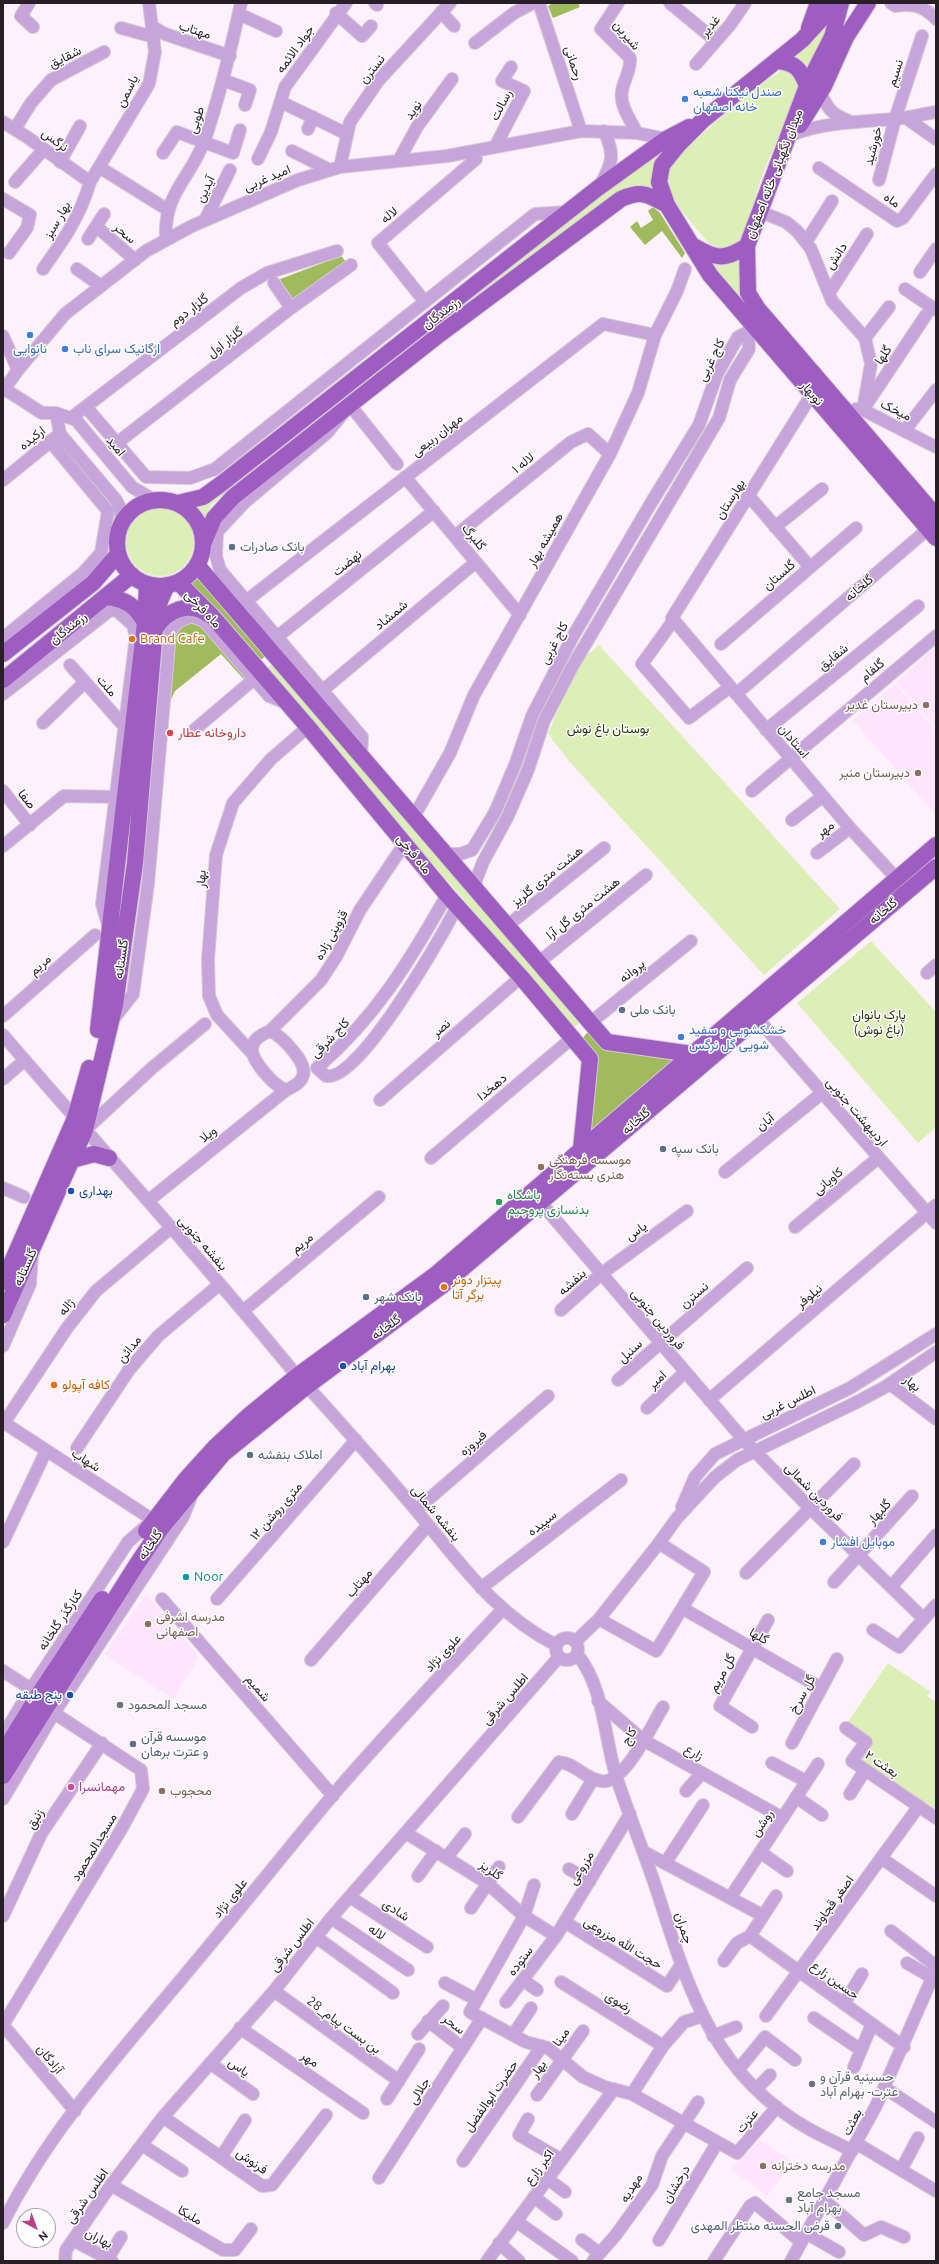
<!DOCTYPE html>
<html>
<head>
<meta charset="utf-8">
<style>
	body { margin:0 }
	#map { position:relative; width:939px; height:2264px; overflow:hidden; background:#fdf1fc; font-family:Ubuntu,sans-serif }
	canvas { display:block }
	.frame { position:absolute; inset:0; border:4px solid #261f26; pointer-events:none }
	.north { position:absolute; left:16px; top:2208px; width:40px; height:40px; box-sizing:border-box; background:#fff; border:1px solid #a8a5a8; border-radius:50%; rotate:139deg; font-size:11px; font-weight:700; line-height:16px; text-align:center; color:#261f26 }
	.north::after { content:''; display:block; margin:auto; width:14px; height:18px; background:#bf3d84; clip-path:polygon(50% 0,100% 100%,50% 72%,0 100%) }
</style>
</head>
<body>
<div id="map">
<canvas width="939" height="2264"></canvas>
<div class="frame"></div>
<div class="north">N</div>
</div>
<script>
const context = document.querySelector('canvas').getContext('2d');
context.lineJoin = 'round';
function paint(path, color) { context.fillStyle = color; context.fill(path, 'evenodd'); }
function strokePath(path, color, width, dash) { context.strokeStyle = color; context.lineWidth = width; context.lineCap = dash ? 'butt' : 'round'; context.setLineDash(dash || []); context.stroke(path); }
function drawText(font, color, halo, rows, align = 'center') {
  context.font = font + ' Ubuntu,Vazirmatn,sans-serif'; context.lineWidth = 3; context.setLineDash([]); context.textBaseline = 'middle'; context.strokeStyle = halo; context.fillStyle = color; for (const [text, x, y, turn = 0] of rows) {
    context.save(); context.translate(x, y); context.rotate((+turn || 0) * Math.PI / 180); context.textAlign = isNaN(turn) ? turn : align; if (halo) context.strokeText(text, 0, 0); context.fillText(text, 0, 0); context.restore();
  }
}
paint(new Path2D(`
	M936 647V727L896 682Z
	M895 684 936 731V815L853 720Z
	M146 1594 199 1657 173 1699 104 1654Z
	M760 2140 793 2162 767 2196 731 2169Z`), '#ffe4fd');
paint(new Path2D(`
	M832 20 808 72 792 60Z
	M789 67 800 84 762 176 743 236 736 245 723 249 708 243C701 233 670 199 667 190 664 183 668 170 672 164 686 146 770 73 789 67Z
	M678 138 653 188 642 187 314 423 211 505 203 519 192 505Z
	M744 253 749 307 747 311 708 264H723Z
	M126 542a34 34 0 1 1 68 0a34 34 0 1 1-68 0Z
	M599 645 840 909 764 975 569 761 548 734 576 665Z
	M272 664 580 1023 574 1027 265 670Z
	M871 941 936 1012V1127L918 1143 797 1003Z
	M888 1663 931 1692 927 1696 936 1702V1809L860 1760 873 1740 848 1722Z`), '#dbefb6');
paint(new Path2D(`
	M553 3H578L580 7 553 18 548 6Z
	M653 207 660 213 685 253 682 258 662 231 645 245 630 227 637 221 641 228 653 220 648 211Z
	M341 256 349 265 292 304 275 281Z
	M197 575 266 656 258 662 188 583Z
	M195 615 255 676 248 684 221 654 175 691 157 728 162 645 166 628Z
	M590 1029 677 1056 589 1134 582 1039Z`), '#9fbb5d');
const minor = new Path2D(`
	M29 3 21 16 33 27
	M375 3 377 5
	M539 3 581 131
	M618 3 601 29 630 58C631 71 624 79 622 91 619 105 631 121 637 133
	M670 3 716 41
	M891 3 895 6C913 3 924 6 936 19
	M441 12 454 26
	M336 13 362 36 371 26
	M239 14 276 31
	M153 27 165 34 230 56
	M121 28 154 37
	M475 43 514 13 533 3
	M696 64 730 25 745 3
	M223 80 250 90 245 105
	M820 92C828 109 831 114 849 121
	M281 102 347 134
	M906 118 936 139
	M3 122 27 137 90 182
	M15 129 31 103 51 80 104 52
	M308 129 313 117
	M794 134C826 122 860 122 894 119 908 118 922 114 936 112
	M495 147 524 91 502 81 511 67
	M292 151 330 170
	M163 153 177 132 233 153 240 130
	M258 159 271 132 285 87 346 3
	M399 160 417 127 452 79
	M60 162 80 126
	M99 167 168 210
	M340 167 350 122 378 81 450 3
	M819 168 897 221 903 218 936 174
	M879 180 895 119 922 36
	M15 182 44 149
	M600 185C613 163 615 154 604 131
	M3 199 30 215 27 228 9 253
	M761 212 786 222 797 231 811 249 832 301 865 338 871 364 863 410
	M205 220 230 170
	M97 227 135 260
	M88 239 104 214
	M166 240C163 192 191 179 205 139 220 95 231 49 241 3
	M806 242 832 201
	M43 269C63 241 81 215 90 182L149 84 155 52 149 3
	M77 269 101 286
	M920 272 936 249
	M274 283 291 308
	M905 289 936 310
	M829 293 867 234
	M425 302 378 243 476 159
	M3 336 18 370
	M865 338 889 307
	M3 388 42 413H56L76 420 132 487 154 500
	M3 391 18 370 65 314 146 251 192 226 298 180 340 167 447 156 581 131 637 133 666 139
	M812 394 672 618 850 828 897 879
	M866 405 926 315
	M86 407 146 477 190 478 215 469 535 214 568 212
	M856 409 863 410 936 447
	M56 413 60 434 116 500 120 508 122 523
	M71 418 241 288 267 273 337 251
	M905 430 936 390
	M117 443 291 308 351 265
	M405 477 520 615
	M3 480 56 437
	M749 496 810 567
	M775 527 822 489
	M455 536 571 442 588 434 610 454
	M246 601 603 324 655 335
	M673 621 642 664 689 718 730 687
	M277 637 434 511
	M3 638 83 573 101 553 108 511 50 441
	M721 644 856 528
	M70 665 124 726
	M323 690 476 562
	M3 694 109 611 116 610 133 625 136 637 102 904 108 925
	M736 694 928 529
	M43 723 85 682
	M766 730 918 606
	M193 731 254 679
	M361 758 362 737 220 570 216 556 217 532 244 503 327 433 350 405 397 464
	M3 791 30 825
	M752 791 936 636
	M413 818 450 753 474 695 610 454 638 393 655 335 677 291 685 269
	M792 820 823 796
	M3 846 64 796 117 797
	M817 853 850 828
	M445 854H460L472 850 495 812 515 765 532 716 572 638 651 503 699 425 717 374 738 337 748 332
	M476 890V880L483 862 507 818 528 770 544 721 572 667 719 418 730 380 749 349 748 332 754 317
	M447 895C409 962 376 1017 317 1068L326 1076C359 1083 442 935 457 907
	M507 926 604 848
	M538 963 646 875
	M927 973 936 965
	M3 1016 95 935
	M757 1018 936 1223
	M112 1021 133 994 148 884 170 632 178 622 191 616 204 621 269 696 286 703
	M590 1023 691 941
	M270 1031 321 980 336 957 360 910 405 843
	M270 1031C280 1035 287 1043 294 1052 308 1069 308 1081 286 1090 276 1086 271 1080 264 1072 249 1054 245 1041 270 1031Z
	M3 1035C101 1149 202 1259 297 1376
	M251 1052 217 1015 209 996 208 959 216 855 233 803 271 759 308 727
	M3 1079 25 1060
	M380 1100 521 977
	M85 1130 152 1068 205 1024
	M431 1158 572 1038
	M725 1172 822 1093
	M3 1188 24 1197
	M148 1201 286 1090
	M541 1203 743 1439 810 1508 924 1619
	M795 1227 878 1158
	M561 1310 601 1274 687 1211
	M243 1311 379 1197
	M3 1346 30 1284 32 1255
	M618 1380 747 1268
	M890 1384 936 1419
	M307 1386C343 1426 380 1467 415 1509 459 1561 494 1614 556 1645
	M709 1400 936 1205
	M647 1408 685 1372
	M3 1422 153 1520 128 1542 31 1689 8 1727 3 1744
	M4 1423 67 1328 96 1291 172 1227
	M77 1448 129 1370 158 1336 220 1284
	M682 1507 695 1477 715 1454 850 1388 936 1334
	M416 1510 548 1396
	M3 1542 46 1451
	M746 1573 854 1464
	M834 1582 912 1496
	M891 1587 936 1535
	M481 1588 621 1480
	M162 1599 333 1796
	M217 1599 356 1440
	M682 1608 821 1688
	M599 1619 656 1651 704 1572 659 1543
	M873 1630 899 1647 936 1605
	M556 1649a11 11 0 1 1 22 0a11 11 0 1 1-22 0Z
	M576 1641 599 1619 659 1543 677 1518 715 1477 737 1460 857 1402 885 1387 936 1352
	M577 1654C604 1687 604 1736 616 1776 629 1815 644 1852 657 1891 688 1988 713 2075 809 2129 823 2137 838 2143 852 2151
	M311 1660 428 1525
	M3 1671 31 1689
	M598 1701 643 1740 783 1818
	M752 1727 720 1706 768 1620
	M846 1728 866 1742 852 1761 936 1818
	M792 1743 837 1659
	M772 1763 806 1781
	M686 1791 702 1773
	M850 1794 865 1770
	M796 1797 822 1815
	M3 1799 54 1713 183 1517 191 1497
	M572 1814 593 1779
	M518 1817 559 1762C573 1763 581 1774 594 1779 597 1780 603 1782 606 1781 627 1778 652 1725 663 1707
	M406 1833 487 1883 524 1916 556 1936
	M644 1852 762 1915
	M760 1852 787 1871
	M447 1857 465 1834
	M881 1858 936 1896
	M666 1862 703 1805
	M569 1869 590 1881
	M418 1876 436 1851
	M534 1885 524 1916 470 2012 526 2042 548 2048 583 2077 605 2087 632 2094 737 2153 777 2107
	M350 1897 427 1947
	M730 1898 818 1764
	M471 1908 499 1867
	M3 1916 41 1834 102 1743
	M331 1918 408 1970
	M565 1922 667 1986 681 1965
	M891 1931 936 1966
	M750 1936 904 2047
	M316 1937 393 1993
	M724 1961 737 1943 750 1936 776 1896
	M907 1963 931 1977
	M523 1980 537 1990
	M561 1982 663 2046
	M445 1983 477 2000
	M274 1991 399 2081
	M506 2002 556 1936 630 1814
	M844 2004 862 1974
	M766 2016 919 1806
	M814 2018 861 2050
	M428 2021 463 2048
	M3 2025 122 1828 143 1789 141 1770 54 1713
	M3 2025 75 2111
	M240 2028 363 2113
	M418 2034 443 2006
	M513 2035 531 2008
	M713 2036 736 2027
	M210 2063 253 2094
	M854 2067 872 2024
	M738 2070 765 2037 795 2060
	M885 2088 936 2122
	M756 2089 770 2075
	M632 2094 663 2046 684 2022 703 2016
	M537 2095 583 2031
	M387 2099 419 2049
	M163 2117 262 2186 272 2185 326 2115
	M528 2119 519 2135 562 2160
	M856 2143 936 2191
	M142 2145 182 2171
	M221 2157 245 2120
	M463 2161 542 2046
	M901 2170 918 2138
	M379 2178 482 2018
	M548 2179 565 2192
	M111 2185 223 2250H235L251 2229
	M534 2197 556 2214
	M824 2200 864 2235 881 2227 904 2237
	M516 2221 572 2261
	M3 2223C50 2128 127 2045 194 1964 241 1908 286 1851 333 1795 387 1732 445 1671 502 1610
	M806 2233 839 2252
	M73 2240 112 2261
	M582 2240 599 2253
	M659 2240 717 2143
	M499 2243 519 2261
	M108 2258 121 2237
	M65 2261 66 2250 111 2185 163 2117 274 1991 331 1918 559 1657
	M487 2261 614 2089
	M593 2261 615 2236 652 2185 662 2156 698 2102
	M714 2261 750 2206 755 2203 801 2242
	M791 2261 876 2106 936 1969`);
const major = new Path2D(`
	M836 3 802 40 703 120 679 144 662 165 659 182 667 205 710 275 936 538
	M809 28 818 3
	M778 61C796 63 801 70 807 86
	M800 125 824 86 846 37 868 3
	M692 245C715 259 724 261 747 246L807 86 832 37 841 3
	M747 246 748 293 758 309 936 516
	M117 543a43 43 0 1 1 86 0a43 43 0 1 1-86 0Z
	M178 503 203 497 221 484 598 188 666 139 689 127
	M204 542 214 518 233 497 440 334 621 199C642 190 647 194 667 205
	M197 565 607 1042 692 1054
	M178 582 212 616 308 727 447 895 521 977 590 1059 581 1149
	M106 597C126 599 136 606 145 623
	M155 629C167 610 188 601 208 614
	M3 654 93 583 118 554
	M3 680 132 575
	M98 1030 145 623 147 585
	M72 1160 94 1154 109 1158
	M3 1282 75 1118 89 1068
	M3 1315 85 1130 115 1005 135 863 155 629 160 601 167 585
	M146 1531 186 1479 216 1446 247 1417 297 1376 435 1275 936 845
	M3 1753 41 1691 102 1599
	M3 1776 137 1564 162 1527 223 1454 307 1386 443 1285 936 867`);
strokePath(minor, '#d6cbd5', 14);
strokePath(major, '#d6cbd5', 18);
strokePath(minor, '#c7a5db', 12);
strokePath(major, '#9e5dc0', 16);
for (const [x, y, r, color] of [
	[685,99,4,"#3f7fe0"],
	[30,335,4,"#3f7fe0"],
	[65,349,4,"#3f7fe0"],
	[232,547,4,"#5c6f8a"],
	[132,639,4,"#e8710a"],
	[926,705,4,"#8d6e63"],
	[170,733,4,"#e0444e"],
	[918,773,4,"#8d6e63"],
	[622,1010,4,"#5c6f8a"],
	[681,1037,4,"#3f7fe0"],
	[663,1149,4,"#5c6f8a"],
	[541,1167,4,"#8d6e63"],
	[71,1191,4,"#1a4fb4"],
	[499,1202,4,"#2e9e5b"],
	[444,1287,4,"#e8710a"],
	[366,1297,4,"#5c6f8a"],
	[343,1366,4,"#1a4fb4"],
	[54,1385,4,"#e8710a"],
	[250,1455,4,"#5c6f8a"],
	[823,1542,4,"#3f7fe0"],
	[186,1577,4,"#0f9aa8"],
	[148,1624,4,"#8d6e63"],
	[70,1695,4,"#1a4fb4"],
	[120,1705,4,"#6b7280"],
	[133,1744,4,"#5c6f8a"],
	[71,1787,4,"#d1479c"],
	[162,1791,4,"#8d6e63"],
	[812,2084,4,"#6b7280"],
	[763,2166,4,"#8d6e63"],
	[789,2200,4,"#6b7280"],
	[838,2226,4,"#5c6f8a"]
]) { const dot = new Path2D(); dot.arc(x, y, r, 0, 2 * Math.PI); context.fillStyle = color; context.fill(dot); strokePath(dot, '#fff', 1.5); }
drawText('13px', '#261f26', '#fff', [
	["غدیر",710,26,-50],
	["مهتاب",195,30,18],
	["شیرین",627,35,51],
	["جواد الائمه",295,49,-54],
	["شقایق",65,57,-26],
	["رحمانی",574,63,72],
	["نسترن",372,69,-51],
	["نسیم",895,73,-72],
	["یاسمن",127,91,-63],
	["رسالت",501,105,-63],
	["نوید",413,110,-55],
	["طوبی",196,120,-72],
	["نرگس",55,140,37],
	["خورشید",873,146,-76],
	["میدان نگهبانی خانه اصفهان",774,174,-69],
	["امید غربی",267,178,-23],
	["آیدین",205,189,-64],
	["ماه",892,200,34],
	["لاله",389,215,-40],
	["بهار سبز",57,220,-60],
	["سحر",125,233,41],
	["دانش",836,256,-57],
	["گلزار دوم",189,310,-37],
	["رزمندگان",441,313,-38],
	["گلزار اول",225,342,-38],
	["گلها",883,355,-56],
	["کاج غربی",711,360,-64],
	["نوبهار",812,393,49],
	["میخک",896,410,26],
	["مهران ربیعی",437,435,-38],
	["ارکیده",32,438,-39],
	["امید",116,446,50],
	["لاله ۱",523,463,-39],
	["بهارستان",730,499,-58],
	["گلبرگ",474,537,51],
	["همیشه بهار",545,540,-61],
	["نهضت",347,563,-39],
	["گلستان",779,575,-41],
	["گلخانه",859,588,-41],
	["ماه فرخی",203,609,47],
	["شمشاد",391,615,-40],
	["رزمندگان",68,628,-39],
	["کاج غربی",554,643,-62],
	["شقایق",833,657,-39],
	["گلفام",872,670,-40],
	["ملت",107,686,49],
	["استادان",794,741,50],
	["صفا",27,799,52],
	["مهر",825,829,-37],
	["ماه فرخی",414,854,51],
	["هشت متری گلریز",547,876,-39],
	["بهار",201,879,-87],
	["هشت متری گل آرا",583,908,-39],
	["گلخانه",883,911,-40],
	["قزوینی زاده",331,935,-61],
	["گلستانه",121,959,-82],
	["مریم",40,965,-42],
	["پروانه",632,971,-39],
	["نصر",441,1028,-41],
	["کاج شرقی",330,1038,-46],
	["دهخدا",492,1087,-40],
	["اردیبهشت جنوبی",857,1112,49],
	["گلخانه",636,1121,-41],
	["آبان",765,1122,-39],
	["ویلا",208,1134,-39],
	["کاویانی",828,1181,-40],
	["یاس",636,1231,-36],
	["بنفشه جنوبی",203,1243,49],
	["مریم",302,1243,-40],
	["گلستانه",25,1267,-66],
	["بنفشه",572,1282,-42],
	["نسترن",694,1295,-41],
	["نیلوفر",809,1296,-40],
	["ژاله",66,1307,-52],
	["فروردین جنوبی",658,1319,50],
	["گلخانه",386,1327,-36],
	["مدائن",129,1349,-51],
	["سنبل",630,1351,-42],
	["امیر",657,1380,-44],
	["بهار",912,1383,38],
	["اطلس غربی",788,1402,-26],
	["فیروزه",473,1443,-41],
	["شهاب",86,1460,33],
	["فروردین شمالی",814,1492,45],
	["۱۲ متری روشن",276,1511,-49],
	["گلبهار",879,1512,-48],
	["بنفشه شمالی",436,1513,50],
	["سپیده",542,1523,-38],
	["گلخانه",150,1545,-55],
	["مهتاب",359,1583,-49],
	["کنارگذر گلخانه",60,1620,-56],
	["گلها",759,1636,30],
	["علوی نژاد",443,1653,-47],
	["گل مریم",722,1673,-61],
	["شمیم",258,1688,49],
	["گل سرخ",802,1694,-61],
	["اطلس شرقی",505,1699,-49],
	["کاج",629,1736,-59],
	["زارع",694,1752,30],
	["بعثت ۲",882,1764,34],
	["زنبق",35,1819,-59],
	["روشن",762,1823,-57],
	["مسجدالمحمود",94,1847,-59],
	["مزروعی",581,1868,-59],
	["گلریز",491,1870,36],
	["علوی نژاد",230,1898,-51],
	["اصغر قجاوند",832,1903,-54],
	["شادی",396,1910,33],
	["چمران",684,1928,72],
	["لاله",377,1932,34],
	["حجت الله مزروعی",623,1943,31],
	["اطلس شرقی",292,1945,-52],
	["ستوده",520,1961,-53],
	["حسین زارع",835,1980,36],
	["رضوی",619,2002,32],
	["سحر",454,2024,38],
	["بن بست پیام_28",344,2025,36],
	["مینا",561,2037,-54],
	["آزادگان",50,2059,51],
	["مهر",310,2059,35],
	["یاس",239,2067,35],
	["بهار",538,2069,-54],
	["جلالی",419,2091,-58],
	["حضرت ابوالفضل",491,2096,-55],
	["عترت",747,2121,-50],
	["بعثت",852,2122,-62],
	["فرنوش",252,2161,35],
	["اکبر زارع",539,2167,-53],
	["درخشان",676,2184,-59],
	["مهدیه",631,2188,-58],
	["اطلس شرقی",87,2196,-55],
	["ملیکا",190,2215,30],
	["بهاران",99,2238,27]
]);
drawText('13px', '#366cbe', '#fff', [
	["صندل نیکتا شعبه",693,92],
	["خانه اصفهان",693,107],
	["نانوایی",30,349,"center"],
	["ارگانیک سرای ناب",73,349],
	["خشکشویی و سفید",689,1030],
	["شویی گل نرگس",689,1045],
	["موبایل افشار",831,1542]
], 'left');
drawText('13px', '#4e5e75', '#fff', [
	["بانک صادرات",240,547],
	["بانک ملی",630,1010],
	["بانک سپه",671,1149],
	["بانک شهر",374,1297],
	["املاک بنفشه",258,1455],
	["موسسه قرآن",141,1737],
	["و عترت برهان",141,1752],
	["قرض الحسنه منتظر المهدی",830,2226,"right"]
], 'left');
drawText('13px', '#c56008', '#fff', [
	["Brand Cafe",140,639],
	["پیتزار دونر",452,1280],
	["برگر آتا",452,1295],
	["کافه آپولو",62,1385]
], 'left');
drawText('13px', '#785e54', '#fff', [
	["دبیرستان غدیر",918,705,"right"],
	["دبیرستان منیر",910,773,"right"],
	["موسسه فرهنگی",549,1160],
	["هنری بسته‌نگار",549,1175],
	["مدرسه اشرفی",156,1617],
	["اصفهانی",156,1632],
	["محجوب",170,1791],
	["مدرسه دخترانه",771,2166]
], 'left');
drawText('13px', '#2c3810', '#fff', [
	["بوستان باغ نوش",608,729],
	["پارک بانوان",879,1015],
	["(باغ نوش)",879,1030]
]);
drawText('13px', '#be3a42', '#fff', [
	["داروخانه عطار",178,733]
], 'left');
drawText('13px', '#164399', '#fff', [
	["بهداری",79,1191],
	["بهرام آباد",351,1366],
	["پنج طبقه",62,1695,"right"]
], 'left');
drawText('13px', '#27864d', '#fff', [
	["باشگاه",507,1195],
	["بدنسازی پروجیم",507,1210]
], 'left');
drawText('13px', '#0d838f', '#fff', [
	["Noor",194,1577]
], 'left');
drawText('13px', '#5b616d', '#fff', [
	["مسجد المحمود",128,1705],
	["حسینیه قرآن و",820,2077],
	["عترت- بهرام آباد",820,2092],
	["مسجد جامع",797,2193],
	["بهرام آباد",797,2208]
], 'left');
drawText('13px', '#b23c85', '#fff', [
	["مهمانسرا",79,1787]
], 'left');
</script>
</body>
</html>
